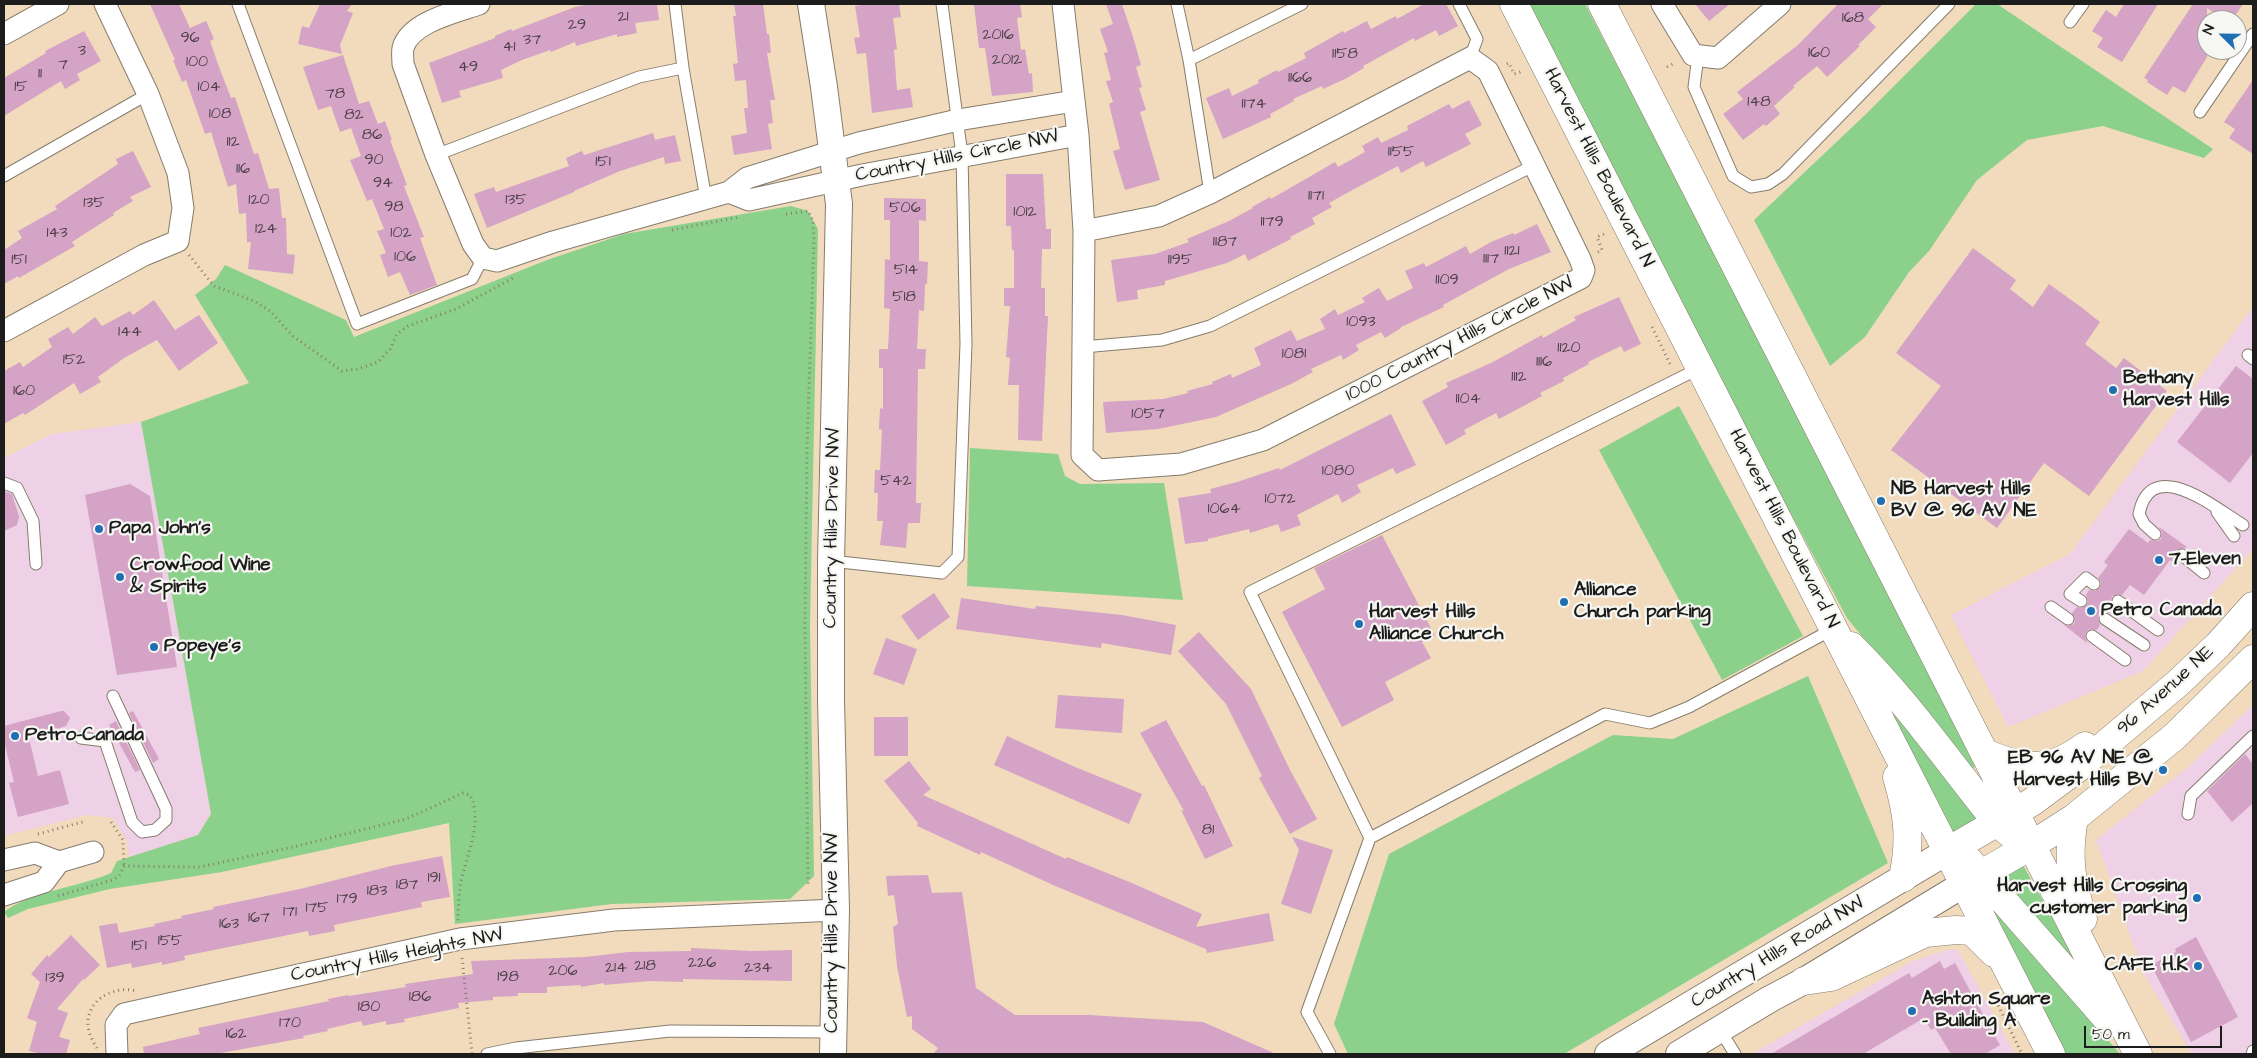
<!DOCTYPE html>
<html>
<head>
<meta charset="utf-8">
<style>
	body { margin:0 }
	#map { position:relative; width:2257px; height:1058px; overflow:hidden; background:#f1dbbc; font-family:"Architects Daughter",sans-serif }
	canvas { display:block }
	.frame { position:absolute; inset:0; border:5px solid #1c1c1c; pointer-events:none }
	.north { position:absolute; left:2197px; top:10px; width:50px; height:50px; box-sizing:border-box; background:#f6f6f2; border:1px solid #9f9f9c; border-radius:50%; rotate:293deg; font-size:14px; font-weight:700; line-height:20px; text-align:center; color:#1c1c1c }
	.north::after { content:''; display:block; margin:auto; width:18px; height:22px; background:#1f6fb2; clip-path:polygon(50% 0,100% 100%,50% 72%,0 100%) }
	.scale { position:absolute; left:2084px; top:1026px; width:138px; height:22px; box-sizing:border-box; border:2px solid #1c1c1c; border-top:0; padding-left:6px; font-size:15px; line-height:18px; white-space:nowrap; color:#1c1c1c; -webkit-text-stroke:4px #f6f6f2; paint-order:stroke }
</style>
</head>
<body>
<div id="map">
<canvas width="2257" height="1058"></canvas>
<div class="frame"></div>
<div class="north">N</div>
<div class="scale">50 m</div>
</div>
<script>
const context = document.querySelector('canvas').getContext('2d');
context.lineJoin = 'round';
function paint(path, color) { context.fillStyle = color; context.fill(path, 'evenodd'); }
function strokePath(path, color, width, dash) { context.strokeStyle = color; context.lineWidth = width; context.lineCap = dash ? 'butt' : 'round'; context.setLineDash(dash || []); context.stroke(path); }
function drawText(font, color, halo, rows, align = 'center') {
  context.font = font + ' "Architects Daughter",sans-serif'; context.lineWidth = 4.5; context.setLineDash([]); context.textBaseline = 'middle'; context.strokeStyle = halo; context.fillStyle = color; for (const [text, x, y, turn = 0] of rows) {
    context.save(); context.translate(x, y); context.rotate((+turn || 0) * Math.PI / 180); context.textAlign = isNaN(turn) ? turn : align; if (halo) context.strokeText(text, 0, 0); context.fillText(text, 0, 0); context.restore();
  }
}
paint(new Path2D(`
	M2253 307V549L2143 671 2008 727 1951 615 2070 554Z
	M141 422 211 814 198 835 129 857 127 841 113 818 87 815 4 836V458L52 434Z
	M2253 705V1054H2192L2144 974 2096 840 2188 767Z
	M1950 949 1958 950 2015 1054H1752L1913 961Z`), '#eed0e7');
paint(new Path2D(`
	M1525 4H1585L1742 305 1975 766 1972 770 1847 618 1642 237Z
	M1976 4H1997L2213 149 2204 158 2103 126 2027 140 1977 180 1929 251 1909 272 1865 337 1830 366 1754 220 1865 115Z
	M791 206 808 211 818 229 810 625 814 876 790 899 612 904 455 924 449 823 222 872 110 889 28 909 8 918 4 912C34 890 77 888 111 873L117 861 198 835 211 814 141 422 249 383 195 295 216 279 225 265 346 320 354 337 547 260 624 234Z
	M1679 406 1803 636 1722 680 1599 450Z
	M970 448 1058 454 1065 476 1080 484 1164 483 1183 600 967 586Z
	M1808 676 1888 863 1564 1054H1348L1334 1024 1389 854 1613 735 1673 739Z
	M1890 705 1983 822 1952 838 1886 713Z
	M2023 865 2077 962 2071 963 1996 881Z
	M1996 906 2120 1054H2060L1995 920Z`), '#8bd18b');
paint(new Path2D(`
	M150 4H179L190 28 206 21 214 39 210 41 219 67 231 98 235 97 254 154 258 153 269 189 279 188 282 218H286L287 254 295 255 293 274 248 269 251 242H247L246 213 239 214 236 184 228 187 211 132 205 134 186 80 182 82 173 60H175Z
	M320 4H352L347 11 353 13 340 45 342 54 298 44 302 26 309 28Z
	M590 4H657L659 20 635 23 637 33 617 37V34L576 46 575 42 551 52 550 50 522 60 501 70 503 78 459 91 461 97 442 103 429 63 495 38V36L511 29 512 31 575 7Z
	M734 4H763L767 34H769L771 53H767L775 100H770L773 123 768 124 772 149 734 155 731 136 747 133 744 108H748L746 80 735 81 733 64 738 63 733 16H736Z
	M868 4H899L901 17 893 18 897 49 894 50 897 90 910 88 913 107 872 113 866 53 857 54 854 38 860 37 855 6Z
	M974 4H1020L1022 17 1017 18 1021 50 1025 49 1029 74 1032 73 1033 92 992 96 985 48H979Z
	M1106 4H1122L1133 37 1141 65 1136 67 1142 87 1139 88 1146 110 1140 112 1160 180 1125 190 1113 151 1120 149 1109 104 1113 102 1106 81 1111 80 1104 53 1108 52 1100 29 1113 24Z
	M1424 4H1446L1458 26 1439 36 1436 30 1415 41 1414 38 1363 66 1364 68 1347 78 1323 89 1322 86 1293 99 1294 101 1270 114 1271 117 1223 139 1206 98 1229 88 1232 96 1259 83 1258 80 1277 70 1278 72 1306 58 1304 53 1343 31 1344 33 1367 21 1371 29 1396 16 1397 19Z
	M1695 4H1730L1709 21Z
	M1838 4H1883L1868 19 1876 27 1858 45 1860 46 1827 77 1817 66 1793 86 1795 87 1774 106 1780 114 1766 126 1764 124 1743 140 1723 114 1743 99 1737 92 1798 45Z
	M2124 4H2158L2122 62 2097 47 2103 38 2092 31 2106 10 2116 17Z
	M2193 4H2243L2232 20H2225L2207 8V57L2185 93 2173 86 2167 95 2147 82 2148 80 2144 78Z
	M84 31 101 61 77 74 80 80 65 89 61 81 4 116V78L46 53 45 51Z
	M343 55 359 104 369 101 378 124 385 121 392 140H390L407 185 404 186 424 237 420 238 437 285 410 295 400 272 388 277 380 255 386 253 377 231 384 229 372 199 367 201 350 160 361 156 351 128 340 132 331 106 318 110 303 67Z
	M2253 80V154L2229 138 2235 129 2224 122Z
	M1469 100 1482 125 1465 134 1471 144 1426 167 1423 161 1401 173 1398 166 1356 188 1329 203 1332 207 1312 218 1315 224 1290 237 1291 239 1248 261 1245 254 1227 263 1165 281V285L1137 290 1138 299 1117 302 1111 260 1155 254 1189 242 1187 239 1229 221 1253 208 1252 207 1270 197 1271 199 1335 162 1338 167 1365 152 1362 146 1378 137 1381 143 1408 130 1407 126 1449 104 1452 109Z
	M653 133 655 140 675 135 681 161 665 164 664 157 620 171 574 191V192L487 228 474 194 494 187 496 192 569 166 566 158 582 151 584 155Z
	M133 151 151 187 130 197 133 201 113 213 114 215 72 242 75 246 19 278 18 276 4 284V250L22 238 18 231 57 209 55 206 118 164 116 159Z
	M1006 174H1043L1046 229H1051V249H1042L1041 288H1045V316H1048L1042 441 1018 440 1019 385H1008L1010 358 1006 357 1010 306H1004V288H1014V250H1012L1011 226H1006Z
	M884 198 926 199V221L919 220V261L928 262 927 284H925L924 311 919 310 917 349H926L925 369H918L916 503H921L920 523H908L906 548 880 545 883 521H877L878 493H874L875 470H880L882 430 879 429 880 408 883 409V368H879V349H888L890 309 884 308 885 259 890 260V220H884Z
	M1537 224 1551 252 1509 269 1443 305 1444 307 1401 327V328L1385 338 1381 332 1356 345 1359 350 1343 360 1341 355 1311 369 1313 372 1291 384 1216 417 1158 429 1106 433 1103 402 1163 399 1188 393 1187 391 1213 384 1212 382 1231 374 1232 378 1261 365 1254 348 1291 330 1297 341 1325 329 1320 319 1335 309 1338 315 1365 302 1362 298 1379 288 1387 301 1413 288 1405 271 1424 263 1426 267 1466 246 1470 254 1491 242 1513 233 1514 235Z
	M1973 248 2016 280 2010 289 2033 307 2049 284 2081 307 2100 322 2085 344 2116 368 2124 358 2167 391 2089 496 2044 463 1997 528 1891 450 1941 386 1896 353Z
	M1619 297 1641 344 1624 352 1621 346 1588 362 1589 364 1563 378 1564 381 1540 393 1542 396 1499 419 1496 413 1464 430 1466 434 1446 445 1422 401 1448 387 1446 383 1493 362 1542 335 1543 338 1576 320 1574 317Z
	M154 300 175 330 199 315 218 343 179 371 157 340 124 358 98 377 101 382 80 394 74 383 25 415 23 413 4 424V371L20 362 23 367 52 347 48 339 68 327 73 334 95 317 102 326 130 311 133 315Z
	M2236 366 2253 379V453L2230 483 2177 442Z
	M1391 414 1416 465 1396 474 1393 468 1357 485 1361 492 1342 503 1338 494 1297 515 1301 525 1281 532 1278 524 1250 533 1249 529 1208 539V541L1185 544 1178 498 1211 493 1210 489 1237 482 1279 468 1280 470Z
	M130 484 150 496 177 667 117 675 85 495Z
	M4 491 12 494 19 517 17 525 4 531Z
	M2159 527 2187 547 2176 551 2175 557 2177 561 2175 564 2170 560 2144 595 2130 585 2122 595 2118 594 2112 596 2111 601 2114 607 2109 613 2105 612 2099 614 2098 619 2100 625 2097 630 2089 629 2086 632 2085 636 2087 643 2064 625 2068 626 2074 624 2075 619 2072 613 2077 607 2081 608 2087 605 2088 601 2086 595 2089 590 2096 591 2100 588 2101 582 2098 578 2108 565 2104 562 2129 529 2148 543 2150 540 2157 541 2161 539 2162 532Z
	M1382 535 1435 636 1422 642 1431 658 1385 682 1394 700 1342 727 1282 612 1325 589 1314 568Z
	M934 593 950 617 918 640 901 616Z
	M961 598 1035 609 1036 606 1122 615 1176 625 1171 655 1102 643 1101 648 956 629Z
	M1199 632 1251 689 1290 770 1317 819 1290 834 1259 778 1262 776 1226 704 1178 651Z
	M886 638 917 649 904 685 873 674Z
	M1058 695 1124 699 1122 733 1055 728Z
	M61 711H64L70 718 66 726 29 738 38 776 60 770 69 804 18 817 9 783 14 782 4 741V726Z
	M133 711 159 759 153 763 129 713Z
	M874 717H908V756H874Z
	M1166 720 1202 786 1204 785 1233 846 1205 859 1181 810 1184 811 1140 733Z
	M116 721 140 770 135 772 109 725Z
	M1007 736 1075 767 1142 794 1129 824 994 765Z
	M2245 754 2253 764V803L2232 822 2207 791Z
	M909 761 931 789 923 795 1066 859 1067 857 1132 883 1202 914 1196 927 1269 913 1274 941 1207 953 1206 949 1053 885 981 852 980 855 917 826 918 823 884 781Z
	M1292 837 1333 850 1311 914 1281 904 1299 850Z
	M442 856 450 897 421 902 422 907 334 925 335 931 309 936 308 931 184 956 185 960 162 965V962L132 968 131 963 107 968 99 926 117 923 119 933 155 926 154 924 182 918 181 916 214 909 213 907 300 889 391 866Z
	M928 875 932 893 962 892 976 988 1015 1015H1089L1203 1022 1276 1054H933L938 1048 912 1029V1016L907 1017 897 966 893 927 898 924 894 895 888 896 886 876Z
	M71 935 100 965 84 980 83 979 57 1009 68 1013 59 1037 70 1040 66 1054H42L29 1051 37 1022 27 1018 40 982 31 974 47 955 49 957Z
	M2196 937 2238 1017 2191 1042 2151 965 2176 952 2175 949Z
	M691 948 752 951 792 950V981L683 979V982L650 981 604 985V983L581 987V985L547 987V993H518V996L493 997V1000L458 1003 459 1008 404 1019 405 1022 386 1025V1021L363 1026 361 1021 327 1029 328 1031 303 1036 304 1038 215 1054H144L143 1047 200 1034 198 1028 329 1001 328 999 348 995 349 996 406 987 405 984 473 974 471 961 585 957 628 952 691 951Z
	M1940 961 1944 969 1955 963 2000 1045 1985 1054H1951L1935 1028 1931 1030 1924 1018 1863 1054H1771L1909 973 1912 978Z`), '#d4a3c5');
const service = new Path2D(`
	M238 4 357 324 472 279 483 258
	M675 4 683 68 706 199
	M1177 4 1189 60 1210 193
	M1459 4 1477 39 1470 58
	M2070 22 2083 4
	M1698 56 1694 87 1733 176 1751 187 1768 184 1783 174 1949 4
	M1189 60 1302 4
	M2200 112 2253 34
	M436 155 639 77 683 68
	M4 176 148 94
	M1083 347 1162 340 1210 326 1535 165
	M2248 355 2253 359
	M4 483 17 488 33 521 36 564
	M2217 512 2234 536
	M2155 534 2144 524 2139 514C2151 454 2215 508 2243 525
	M2182 555 2204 573
	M831 561 942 573 958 557 966 344 962 155 942 4
	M2081 601 2070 594 2086 578 2094 584
	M2118 601 2158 630
	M2051 607 2068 619
	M2105 619 2144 645
	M2092 636 2125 660
	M81 738 105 741 132 822 142 832 155 830 166 820V809L161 798 113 696
	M2188 814 2191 796 2253 736
	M1370 838 1605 714 1650 723 1689 707 1833 629
	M1720 1030 1735 1054
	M487 1054 516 1048 670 1031 833 1032
	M1330 1054 1307 1012 1370 838 1250 592 1700 368
	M2252 1054 2253 1051`);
const minor = new Path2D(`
	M479 4C456 12 410 22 403 48 402 53 403 59 403 64L436 155 473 244 483 258 497 261 553 242 729 192 747 178 859 143 958 120 1074 101
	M1063 4 1078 135 1084 231 1082 455 1098 470 1181 464 1263 440 1581 278 1584 270 1580 259 1488 71 1470 58 1210 193 1159 216 1084 231
	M1662 4 1693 55 1718 58 1780 4
	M4 34 58 4
	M729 192 749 200 862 175 1078 135
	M4 331 144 255 178 241 183 208 178 173 148 94 105 4
	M4 860 35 853 59 862
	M4 895 44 882 59 862 93 852
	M117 1054 116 1025 124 1014 460 939 614 920 836 910`);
const tertiary = new Path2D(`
	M811 4 824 87 839 204 831 561V700L836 910 833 1054
	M1608 1054 1948 851
	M1679 1054 1770 999 1804 981 1964 884`);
const secondary = new Path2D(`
	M1514 4 2051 1054
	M1602 4 2138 1054
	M1851 646C1906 700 1949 763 1997 822L2011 834
	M1985 753C2025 770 2049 773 2085 746
	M1897 777C1908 814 1911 840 1903 878
	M2074 818C2067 859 2071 880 2083 919
	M1948 851 2032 802 2079 767 2178 683 2218 645 2253 606
	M1969 861 2108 1020
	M1964 884 2032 845 2074 818 2174 737 2253 659
	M1804 981 1831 977 1925 933 1956 930 1972 931 1994 953`);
strokePath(service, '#867c6c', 13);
strokePath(minor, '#867c6c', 23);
strokePath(tertiary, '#867c6c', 28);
strokePath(secondary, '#867c6c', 29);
strokePath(new Path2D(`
	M1507 64 1509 63 1514 74 1523 71
	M1667 67 1675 63
	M786 214 808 211 813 221 814 240 807 448 805 624 808 885
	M672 230 739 217
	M1598 252 1602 250 1597 237 1604 234
	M189 255 214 286 254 301 270 311 293 336 342 371 358 369 378 362 390 349 397 334 408 326 456 309 513 278
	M1652 327 1670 364
	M111 822 123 840 124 866
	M38 834 86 821
	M58 896 112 880 119 876 124 866 200 867 293 847 406 819 463 793 470 795C484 823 465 858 460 886 459 898 458 910 458 922
	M462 958 472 1053
	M1996 1001 2022 1054
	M97 1048C93 1042 89 1034 88 1026 86 1000 114 985 136 991`), '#867c6c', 3, [1, 4]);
strokePath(service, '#fff', 11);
strokePath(minor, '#fff', 21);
strokePath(tertiary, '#fff', 26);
strokePath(secondary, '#fff', 28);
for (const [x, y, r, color] of [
	[2113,390,5,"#1f6fb2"],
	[1881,501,5,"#1f6fb2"],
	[99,529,5,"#1f6fb2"],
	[2159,560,5,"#1f6fb2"],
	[120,577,5,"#1f6fb2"],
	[1564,602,5,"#1f6fb2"],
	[2091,611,5,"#1f6fb2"],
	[1359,624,5,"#1f6fb2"],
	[154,647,5,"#1f6fb2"],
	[15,736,5,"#1f6fb2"],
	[2163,770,5,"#1f6fb2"],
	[2197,898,5,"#1f6fb2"],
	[2198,966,5,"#1f6fb2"],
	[1912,1011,5,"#1f6fb2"]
]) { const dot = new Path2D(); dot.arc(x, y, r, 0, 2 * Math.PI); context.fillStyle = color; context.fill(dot); strokePath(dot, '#f6f6f2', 2); }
drawText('16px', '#4a3e46', null, [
	["21",623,18],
	["168",1853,19],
	["29",577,26],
	["2016",998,36],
	["96",190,39],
	["37",532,41],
	["41",509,48],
	["3",82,52],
	["160",1819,54],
	["1158",1345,55],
	["2012",1007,61],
	["100",197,63],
	["7",63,66],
	["49",468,68],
	["11",40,75],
	["1166",1300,79],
	["15",21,88],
	["104",209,88],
	["78",335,95],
	["148",1759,103],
	["1174",1254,105],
	["108",220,115],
	["82",354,116],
	["86",372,136],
	["112",233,143],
	["1155",1401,153],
	["90",374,161],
	["151",603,163],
	["116",243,170],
	["94",383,184],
	["1171",1316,197],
	["120",259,201],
	["135",516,201],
	["135",94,204],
	["98",394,208],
	["506",905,209],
	["1012",1025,213],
	["1179",1272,223],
	["124",266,230],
	["143",57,234],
	["102",401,234],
	["1187",1225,243],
	["1121",1512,252],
	["106",405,258],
	["1117",1491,260],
	["151",19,261],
	["1195",1180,261],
	["514",906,271],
	["1109",1447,281],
	["518",904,298],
	["1093",1361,323],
	["144",130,333],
	["1120",1569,349],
	["1081",1294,355],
	["152",74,361],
	["1116",1544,363],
	["1112",1519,378],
	["160",24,392],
	["1104",1468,400],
	["1057",1148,415],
	["1080",1338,472],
	["542",896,482],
	["1072",1280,500],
	["1064",1224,510],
	["81",1208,831],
	["191",434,879],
	["187",407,886],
	["183",377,892],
	["179",347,900],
	["175",317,909],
	["171",290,913],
	["167",259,919],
	["163",229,925],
	["155",170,942],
	["151",139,947],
	["226",702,964],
	["218",645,967],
	["214",616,969],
	["234",758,969],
	["206",563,972],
	["198",508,978],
	["139",55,979],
	["186",420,998],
	["180",369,1008],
	["170",290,1024],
	["162",236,1035]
]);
drawText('19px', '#1c1c1c', '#f6f6f2', [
	["Country Hills Circle NW",957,157,-11],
	["Harvest Hills Boulevard N",1598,168,63],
	["1000 Country Hills Circle NW",1460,340,-27],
	["Country Hills Drive NW",833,528,-89],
	["Harvest Hills Boulevard N",1783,529,63],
	["96 Avenue NE",2166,691,-42],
	["Country Hills Drive NW",833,933,-90],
	["Country Hills Road NW",1778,953,-31],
	["Country Hills Heights NW",397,956,-11]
]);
drawText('bold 19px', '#1c1c1c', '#f6f6f2', [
	["Bethany",2123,379],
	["Harvest Hills",2123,401],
	["NB Harvest Hills",1891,490],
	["BV @ 96 AV NE",1891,512],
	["Papa John's",109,529],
	["7-Eleven",2169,560],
	["Crowfood Wine",130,566],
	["& Spirits",130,588],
	["Alliance",1574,591],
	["Church parking",1574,613],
	["Petro Canada",2101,611],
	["Harvest Hills",1369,613],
	["Alliance Church",1369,635],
	["Popeye's",164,647],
	["Petro-Canada",25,736],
	["EB 96 AV NE @",2153,759,"right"],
	["Harvest Hills BV",2153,781,"right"],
	["Harvest Hills Crossing",2187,887,"right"],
	["customer parking",2187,909,"right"],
	["CAFE H.K",2188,966,"right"],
	["Ashton Square",1922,1000],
	["- Building A",1922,1022]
], 'left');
</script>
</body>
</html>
